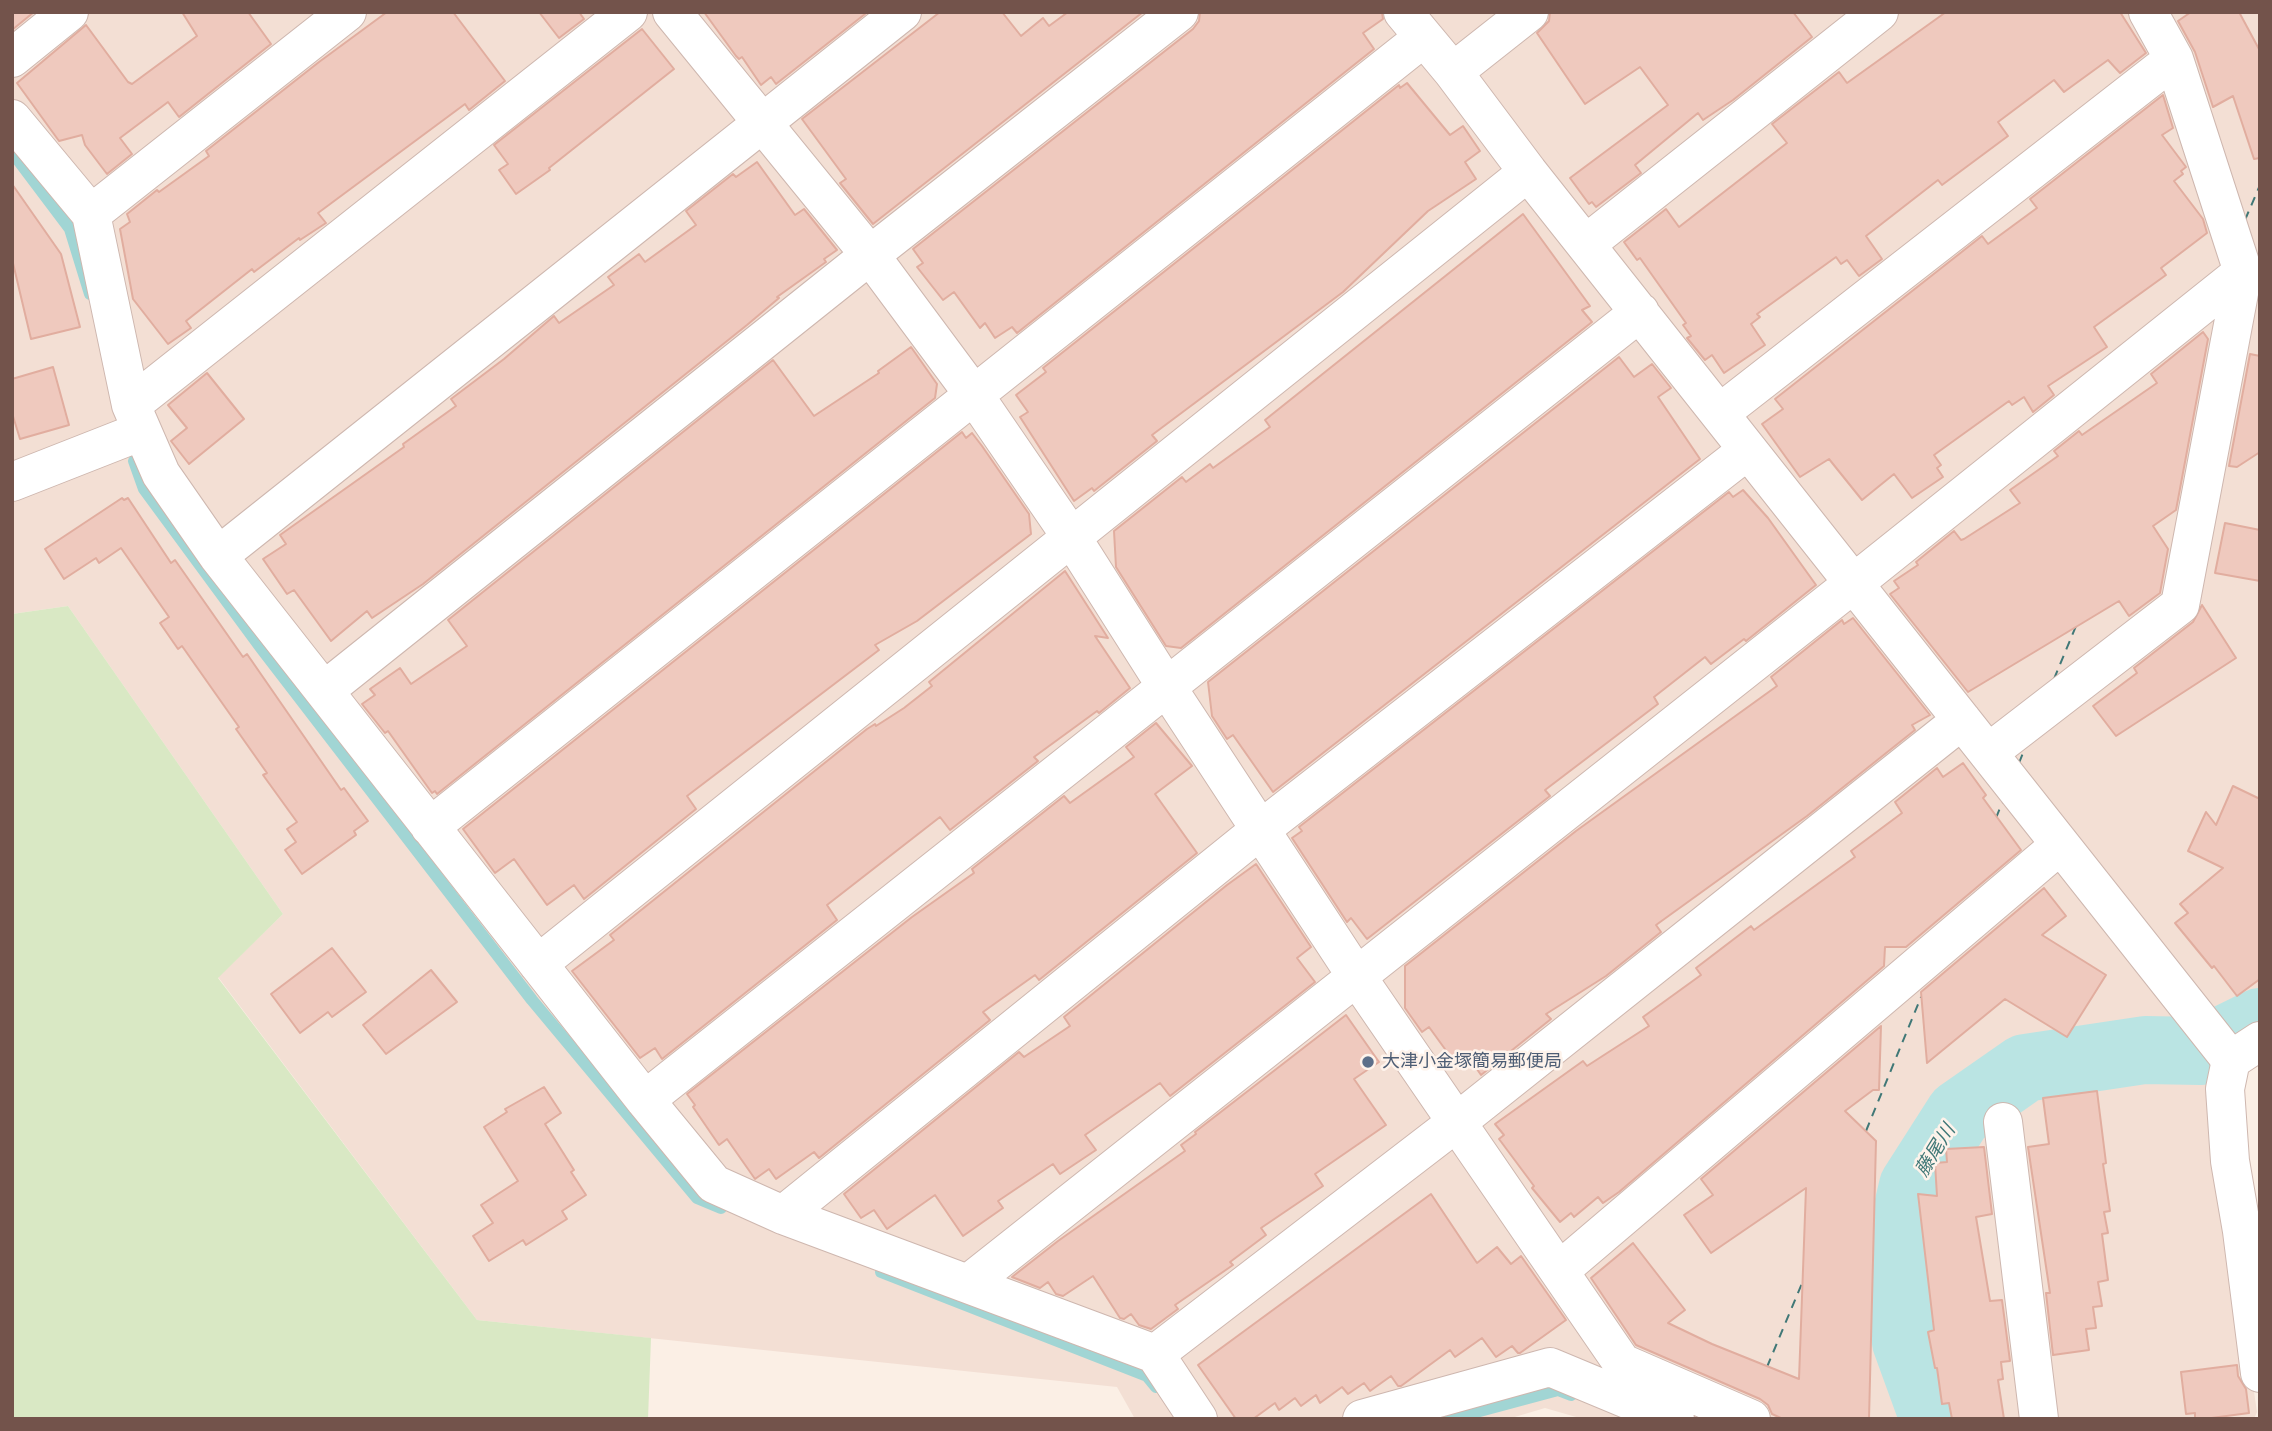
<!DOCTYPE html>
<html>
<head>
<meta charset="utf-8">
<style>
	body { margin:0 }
	#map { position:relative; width:2272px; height:1431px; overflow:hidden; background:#fbefe5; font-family:Signika,sans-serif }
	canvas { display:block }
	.frame { position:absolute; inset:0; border:14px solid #73534b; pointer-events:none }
</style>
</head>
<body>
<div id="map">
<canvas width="2272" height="1431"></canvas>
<div class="frame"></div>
</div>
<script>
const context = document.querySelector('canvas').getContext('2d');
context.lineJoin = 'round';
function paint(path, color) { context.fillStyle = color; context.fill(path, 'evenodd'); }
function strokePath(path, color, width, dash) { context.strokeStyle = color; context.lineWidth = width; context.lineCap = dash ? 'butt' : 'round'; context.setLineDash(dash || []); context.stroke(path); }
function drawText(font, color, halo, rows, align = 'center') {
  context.font = font + ' Signika,"Noto Sans JP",sans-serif'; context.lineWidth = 5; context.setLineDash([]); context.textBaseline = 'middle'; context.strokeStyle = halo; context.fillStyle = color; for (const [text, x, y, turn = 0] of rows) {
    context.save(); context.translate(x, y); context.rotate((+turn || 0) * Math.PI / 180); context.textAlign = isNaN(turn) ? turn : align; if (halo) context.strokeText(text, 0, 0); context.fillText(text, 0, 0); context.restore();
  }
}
paint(new Path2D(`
	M12 12H2260V1033L2244 1044 2232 1243 2257 1412 2254 1419H1583L1545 1408 1508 1419H1135L1117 1387 477 1320 218 977 283 914 68 606 12 614Z`), '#f3dfd4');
paint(new Path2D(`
	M68 606 283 914 218 978 477 1320 651 1338 648 1419H12V614Z`), '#d9e8c4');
strokePath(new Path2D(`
	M12 152 70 229 90 294
	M134 461 144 489 261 648 532 1000 697 1198 721 1208
	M881 1272 1147 1376 1156 1387
	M1450 1419 1558 1390 1571 1395`), '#a1d5d4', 12);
strokePath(new Path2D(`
	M1934 1419 1906 1342 1896 1258 1913 1186 1959 1114 2025 1068 2145 1050 2201 1051 2260 1022`), '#bae4e3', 68);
strokePath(new Path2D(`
	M2245 220 2260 185
	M2054 679 2076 626
	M2019 763 2025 748
	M1996 818 2002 803
	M1866 1131 1921 997
	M1767 1367 1803 1281`), '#407877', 2, [9, 7]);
const building = new Path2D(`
	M12 12H34L12 30Z
	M182 12H248L271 44 179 117 168 102 120 138 132 154 107 174 85 145 82 135 59 141 17 83 86 25 128 82 132 84 197 36Z
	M387 12H453L505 81 469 110 465 104 318 213 326 223 300 240 299 238 254 272 252 269 186 321 191 328 168 344 133 299 120 229 130 222 127 214 157 190 159 192 209 156 206 151 319 62Z
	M539 12H579L584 19 559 38Z
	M704 12H864L865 14 776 84 771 77 761 85 742 57 739 59 736 56Z
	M940 12H1002L1021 36 1043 18 1049 26 1068 12H1143L873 224 840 183 846 179 802 119Z
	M1200 12H1382L1383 19 1363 33 1374 49 1017 333 1012 327 995 338 985 323 980 328 954 292 943 300 917 267 923 263 913 249 1193 29 1199 21Z
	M1550 12H1793L1812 37 1733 100 1703 120 1698 113 1635 165 1641 173 1596 207 1592 202 1589 204 1570 178 1668 105 1640 67 1585 104 1537 33 1549 21Z
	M1946 12H2120L2146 53 2120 73 2108 60 2064 92 2054 80 1998 122 2008 136 1942 185 1938 180 1866 236 1882 259 1859 276 1847 260 1841 264 1836 257 1757 314 1760 317 1751 324 1765 345 1724 373 1712 355 1705 360 1687 338 1691 336 1683 325 1686 323 1640 258 1637 260 1624 242 1666 209 1679 227 1787 143 1772 124 1839 72 1847 83Z
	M2191 12H2239L2260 51V158L2254 159 2233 96 2213 107 2195 52 2178 21Z
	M642 29 674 69 549 168 550 170 516 194 499 170 508 164 494 145Z
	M1407 83 1450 135 1463 126 1480 151 1465 162 1476 179 1428 211 1343 292 1152 435 1157 441 1094 491 1092 488 1074 501 1020 417 1028 412 1016 395 1046 372 1043 368 1399 85 1400 88Z
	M2163 95 2173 128 2162 135 2186 167 2181 171 2183 174 2174 181 2203 219 2207 233 2161 268 2166 275 2094 327 2107 347 2048 386 2054 395 2033 412 2024 397 2012 405 2009 401 1934 455 1941 465 1937 468 1943 477 1912 498 1894 474 1862 500 1829 459 1800 477 1762 424 1783 409 1775 399 1982 236 1988 244 2037 208 2030 199Z
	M757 162 795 215 804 209 837 250 824 259 826 262 777 297 779 298 747 325 423 584 372 618 367 611 331 641 294 590 287 594 263 559 286 544 280 535 404 447 403 444 456 406 451 399 504 359 554 316 559 323 614 285 608 277 639 254 645 262 696 225 686 211 733 174 736 177Z
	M12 184 61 254 80 327 31 339 12 259Z
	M1523 214 1590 306 1582 310 1592 322 1181 648 1166 646 1116 567 1114 531 1182 477 1186 482 1210 464 1213 468 1270 427 1265 420Z
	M2203 332 2208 339 2176 510 2153 526 2168 549 2160 593 2129 616 2119 601 1968 692 1890 594 1899 588 1894 581 1918 565 1916 562 1954 531 1961 540 1964 539 2020 503 2010 490 2058 456 2054 451 2079 431 2082 435 2157 383 2151 374Z
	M911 347 937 384 935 398 437 794 435 791 432 793 388 731 385 733 362 704 375 695 370 689 400 668 411 684 467 646 448 620 773 360 814 416 879 373 878 371Z
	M2250 354 2260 356V452L2237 467 2229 466Z
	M1619 357 1634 377 1652 364 1671 388 1658 397 1700 459 1273 792 1233 735 1227 739 1212 716 1208 682Z
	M53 367 69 425 20 439 12 413V379Z
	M207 373 244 419 189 464 171 441 187 428 168 405Z
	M962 432 966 438 972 433 982 446 1029 514 1031 534 917 621 875 645 879 650 687 796 696 809 584 899 574 885 547 905 514 859 495 873 463 829Z
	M1743 490 1768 518 1816 585 1746 641 1744 639 1711 664 1705 657 1654 697 1658 704 1545 790 1550 796 1367 939 1351 918 1347 922 1292 838 1302 831 1299 827 1729 492 1733 497Z
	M122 498 124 500 128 498 171 563 175 560 243 657 247 654 341 790 344 788 368 821 354 831 356 835 302 874 285 850 296 842 287 829 297 822 263 775 267 773 236 729 239 727 182 646 178 649 160 623 169 617 121 548 99 563 96 558 64 579 45 549Z
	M2225 523 2260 530V581L2215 573Z
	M1065 571 1108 638 1095 636 1130 688 1099 713 1097 711 1034 757 1038 761 950 830 940 817 827 905 837 920 662 1059 655 1048 640 1058 572 971 614 940 610 935 867 729 875 724 876 726 904 708 932 686 929 682Z
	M2202 605 2236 658 2116 736 2093 706 2137 673 2134 668 2193 622Z
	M1853 618 1930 715 1912 725 1915 730 1807 816 1656 925 1661 932 1606 976 1546 1014 1551 1019 1481 1075 1470 1059 1458 1067 1429 1027 1422 1032 1405 1008V966L1576 831 1777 686 1771 677 1842 620 1844 624Z
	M1156 723 1192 766 1155 794 1197 853 1039 980 1035 975 983 1012 990 1020 819 1158 814 1152 776 1179 769 1169 755 1179 727 1139 719 1145 693 1107 695 1105 687 1094 912 917 974 873 972 869 1064 796 1070 803 1134 757 1126 747Z
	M1963 763 1986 795 1983 798 2021 850 1906 947H1885L1884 966 1619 1192 1603 1203 1598 1197 1574 1217 1571 1213 1560 1222 1532 1188 1534 1186 1499 1139 1504 1135 1495 1124 1583 1061 1587 1066 1649 1026 1643 1017 1701 975 1696 968 1751 926 1754 930 1855 857 1851 851 1902 813 1895 802 1937 768 1943 777Z
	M2233 786 2260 799V979L2237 996 2214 966 2212 968 2175 923 2188 913 2180 904 2223 868 2188 851 2206 812 2216 825Z
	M1256 864 1311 947 1297 958 1315 982 1170 1096 1160 1083 1085 1135 1096 1150 1060 1174 1053 1164 998 1201 1003 1208 963 1236 935 1195 887 1229 874 1210 861 1218 844 1194 1019 1052 1024 1057 1070 1026 1064 1017 1227 885Z
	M2044 888 2066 916 2042 935 2106 975 2067 1037 2005 999 1927 1063 1921 992Z
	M332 948 366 992 332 1017 328 1012 300 1033 271 994Z
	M431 970 457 1002 386 1054 363 1025Z
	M1346 1015 1379 1062 1354 1079 1386 1125 1315 1174 1323 1186 1261 1228 1266 1235 1230 1262 1233 1265 1175 1305 1178 1309 1151 1329 1139 1325 1131 1314 1124 1319 1120 1318 1093 1276 1063 1296 1056 1294 1048 1282 1040 1288 1012 1277 1058 1241 1185 1151 1181 1145 1196 1134 1195 1132Z
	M1881 1026 1879 1090H1873L1845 1111 1876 1141 1869 1419H1783L1772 1414 1768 1405 1760 1399 1636 1345 1591 1278 1633 1243 1685 1310 1668 1323 1712 1344 1799 1379 1806 1188 1711 1253 1684 1215 1713 1195 1701 1179Z
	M544 1087 561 1113 545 1124 574 1170 571 1172 586 1195 562 1211 567 1219 526 1245 523 1240 489 1261 473 1236 493 1223 481 1205 518 1181 484 1127 507 1112 505 1109Z
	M2097 1091 2106 1163 2103 1164 2110 1211 2104 1212 2108 1233 2102 1234 2108 1280 2098 1282 2102 1306 2093 1307 2096 1328 2086 1329 2089 1350 2053 1355 2046 1293H2050L2028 1147 2049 1144 2043 1098Z
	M1984 1147 1992 1214 1976 1217 1990 1301 2002 1300 2010 1361 2001 1362 2003 1379 1998 1380 2004 1419H1952L1949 1403 1942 1404 1937 1368H1935L1928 1332 1934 1330 1918 1194 1937 1196 1935 1163 1947 1162 1946 1149Z
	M1431 1194 1477 1263 1497 1247 1511 1264 1521 1256 1566 1320 1520 1353H1518L1512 1346 1496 1357 1482 1338 1455 1357 1450 1350 1401 1386H1398L1391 1376 1370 1391 1364 1383 1348 1394 1342 1387 1320 1403 1316 1395 1301 1406 1295 1398 1279 1410 1275 1403 1253 1419H1236L1198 1365Z
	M2237 1365 2238 1376 2246 1389 2249 1413 2204 1419H2195V1413L2186 1414 2181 1372Z`);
paint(building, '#efc9be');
strokePath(building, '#e1ad9f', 2);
const minor = new Path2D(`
	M672 12 870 255 974 395 1072 538 1166 686 1357 977 1622 1363 1751 1419
	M1403 12 1453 72 1528 172 2231 1060
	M12 58 69 12
	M1453 72 1529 12
	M12 119 91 214 131 405 161 474 218 556 645 1100 714 1184 783 1215 1155 1354 1198 1419
	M91 214 347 12
	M1586 244 1879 12
	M131 405 628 12
	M1720 413 2174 59
	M12 482 142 431
	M218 556 902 12
	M325 690 870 255 1179 12
	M1988 753 2180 605 2243 272 2174 59 2148 12
	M430 827 1423 38
	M538 964 1528 172
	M645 1100 1640 312
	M2003 1122 2039 1419
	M783 1215 1260 830 1748 450
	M1559 1271 2060 845
	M968 1284 1854 583 2243 272
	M1155 1354 1457 1122 1962 720
	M1362 1419 1550 1367 1675 1419`);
const tertiary = new Path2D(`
	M2260 1041 2231 1060 2225 1089 2230 1161 2242 1231 2260 1373`);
strokePath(minor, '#ceb7af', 40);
strokePath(tertiary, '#ceb7af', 40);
strokePath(minor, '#fff', 38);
strokePath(tertiary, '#fff', 38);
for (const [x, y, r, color] of [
	[1368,1062,7,"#5c6f8a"]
]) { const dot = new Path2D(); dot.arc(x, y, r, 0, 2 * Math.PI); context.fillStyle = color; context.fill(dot); strokePath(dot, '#fef3eb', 2.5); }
drawText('18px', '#4e5e75', '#fef3eb', [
	["大津小金塚簡易郵便局",1382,1062]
], 'left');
drawText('italic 19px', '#407877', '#fef3eb', [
	["藤尾川",1936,1151,-58]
]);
</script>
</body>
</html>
